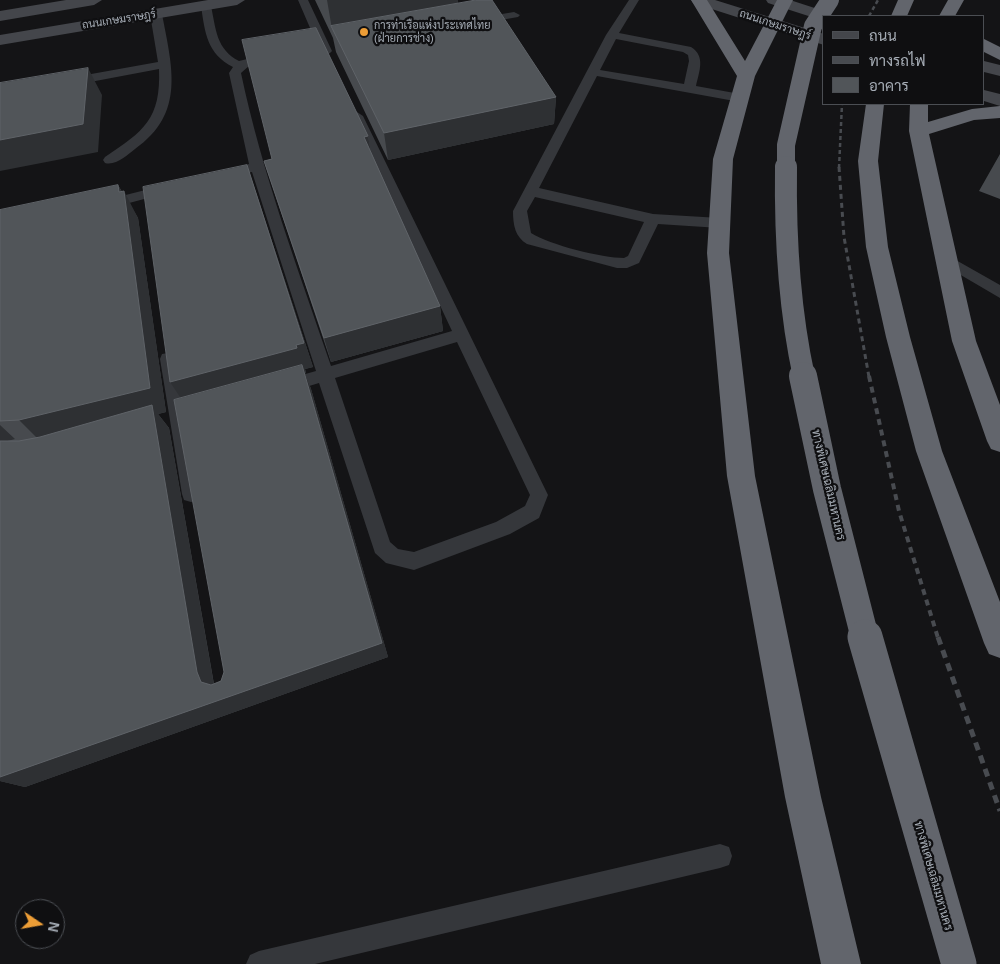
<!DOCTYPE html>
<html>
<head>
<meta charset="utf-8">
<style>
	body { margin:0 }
	#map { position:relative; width:1000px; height:964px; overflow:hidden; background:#141416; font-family:Arial,Sarabun,sans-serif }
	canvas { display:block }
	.legend { position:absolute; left:822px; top:15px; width:162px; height:90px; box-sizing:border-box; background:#0f0f11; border:1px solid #4b4e53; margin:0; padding:6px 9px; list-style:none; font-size:15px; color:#a6adb6 }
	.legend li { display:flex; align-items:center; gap:10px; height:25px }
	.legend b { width:25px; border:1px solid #4b4e53 }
	.north { position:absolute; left:15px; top:899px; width:50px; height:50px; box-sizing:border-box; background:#0f0f11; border:1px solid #4b4e53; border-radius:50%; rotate:102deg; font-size:14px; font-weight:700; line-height:20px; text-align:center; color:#a6adb6 }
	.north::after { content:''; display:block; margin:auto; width:18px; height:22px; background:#ec9d36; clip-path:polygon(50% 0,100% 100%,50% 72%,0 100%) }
</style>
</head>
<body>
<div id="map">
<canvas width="1000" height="964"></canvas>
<ul class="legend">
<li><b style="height:6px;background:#44464b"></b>ถนน</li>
<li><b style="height:6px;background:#484b50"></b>ทางรถไฟ</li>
<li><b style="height:14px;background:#515559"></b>อาคาร</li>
</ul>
<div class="north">N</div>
</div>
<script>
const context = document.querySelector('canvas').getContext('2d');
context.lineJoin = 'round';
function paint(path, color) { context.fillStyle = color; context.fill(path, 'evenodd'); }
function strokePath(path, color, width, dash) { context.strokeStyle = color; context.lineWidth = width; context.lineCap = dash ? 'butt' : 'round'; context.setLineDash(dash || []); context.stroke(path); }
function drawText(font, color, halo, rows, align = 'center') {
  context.font = font + ' Arial,Sarabun,sans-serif'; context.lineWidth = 4.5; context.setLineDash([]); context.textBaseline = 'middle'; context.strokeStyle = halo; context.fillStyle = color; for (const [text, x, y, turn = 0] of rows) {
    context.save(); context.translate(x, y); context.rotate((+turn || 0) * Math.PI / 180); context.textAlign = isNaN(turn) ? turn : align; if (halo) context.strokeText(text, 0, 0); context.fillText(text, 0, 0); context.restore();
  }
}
paint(new Path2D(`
	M298 0H308L332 51 330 53 326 55 320 51Z
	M629 0H639L619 33 691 47C706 56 699 72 696 86L740 94 746 98 740 102 597 76 539 188 653 214 720 218 727 223 720 228 658 224 639 263 627 268H617L527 244C515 237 513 225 513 211L606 35ZM616 39 683 52 688 55 689 61 684 84 600 70ZM535 197 644 222 628 256 624 258C602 258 550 245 531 233L527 211Z
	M206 3 211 6C216 29 216 49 239 61L272 53 278 57 276 60 250 65 241 73C262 173 298 269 331 366L452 331 351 116 357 112 363 116 548 495 539 518 510 534 414 570 386 563 375 553 319 383 283 394 277 392 274 387 277 382 316 371 252 172 246 173 239 169 241 166 249 164 229 73 233 67C207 54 205 33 201 6ZM457 342 530 495 525 506 496 522 414 552 398 549 390 542 335 378Z
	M156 11 162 14C172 67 186 113 135 149 127 155 116 166 105 163L103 160 105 157C144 131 161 119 159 69L69 86 63 82 69 78 158 62 150 14Z
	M514 12 520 15 518 17 478 24 472 21 478 18Z
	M169 184 174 185 176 188 174 191 103 210 96 205 98 202Z
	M947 255 1000 285V298L942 264 939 260 942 256Z
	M168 353 174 354 176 359 200 494 198 500 191 502 184 500 182 494 160 359 162 354Z
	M720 844 729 847 732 856 729 865 720 868 315 964H246L250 955 259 951Z`), '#35373b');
paint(new Path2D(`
	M66 0H102L94 5 0 21V11Z
	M208 0H245L237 5 0 45V35Z
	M691 0H715L824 34V45L693 3Z
	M766 0H790L830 13 832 16H824V21L768 3Z
	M984 61 1000 65V76L984 72Z
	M984 90 1000 94V106L984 101Z`), '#44464b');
paint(new Path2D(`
	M691 0H707L745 61 777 0H793L755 76 733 159 729 253 755 476 821 797 861 964H821L785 797 727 476 707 253 713 159 737 76Z
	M898 0H914L907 16H891Z
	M948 0H964L955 16H939Z
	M984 39 1000 47V60L984 52Z
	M866 104H884L878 161 888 247 910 337 942 451 1000 602V658L989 654 984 643 916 451 886 337 866 247 858 161Z
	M910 104H928V122L972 109 1000 106V118L974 120 929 134 976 341 1000 405V452L991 449 987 441 952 341 909 131Z`), '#62656c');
strokePath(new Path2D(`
	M869 16 878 0
	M839 168 842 104`), '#484b50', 2.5, [4, 3]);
strokePath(new Path2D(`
	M839 167 844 237 869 377`), '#484b50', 3, [5, 4]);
strokePath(new Path2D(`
	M869 376 899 511 938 638`), '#484b50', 4, [6, 5]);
strokePath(new Path2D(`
	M938 637 1000 811`), '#484b50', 5, [8, 6]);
strokePath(new Path2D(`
	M786 168V145L813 26 830 0`), '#62656c', 18);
strokePath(new Path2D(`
	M786 167C785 237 789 308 804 377`), '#62656c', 22);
strokePath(new Path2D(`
	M803 376 827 489 865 638`), '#62656c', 28);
strokePath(new Path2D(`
	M865 637 959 964`), '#62656c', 35);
paint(new Path2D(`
	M315 0H458V3L556 97 554 124 388 160 336 52 333 38Z
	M368 136 371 152 440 306 443 331 331 362 264 161Z
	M1000 154V199L979 191Z
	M247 165 313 367 305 369 306 373H305L311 389 388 657 25 787 0 781V210L118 185 138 218 166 412 158 414 169 428 214 684 221 681 224 672 181 398Z`), '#474a4e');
paint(new Path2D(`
	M327 0H458L459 20 332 29Z
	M88 68 102 95 98 152 0 171V140Z
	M556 97 554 124 388 160 384 133Z
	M368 136 373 163 364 137Z
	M247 165 313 367 305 369 306 373H305L311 389 388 657 25 787 0 781V777L382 643 186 406 170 382Z
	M118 185 125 198 124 191 138 218 166 412 158 414 169 428 214 685 218 695 201 682 42 443 19 420 119 192Z
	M440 306 443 331 331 362 324 338Z
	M0 425 15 439 0 443Z`), '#2e3033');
const building = new Path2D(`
	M476 0H492L556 97 384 133 331 26Z
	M316 28 368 136 364 137 440 306 324 338 264 161 272 159 242 40Z
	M88 68 83 124 0 140V83Z
	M247 165 304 343 296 345 297 348 170 382 143 187Z
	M118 185 119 192 124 191 150 388 19 420 0 421V210Z
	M302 365 382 643 0 777V441H19L40 437 152 405 197 672 201 682 211 685 221 681 224 672 174 400Z`);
paint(building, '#515559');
strokePath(building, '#5f6368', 1);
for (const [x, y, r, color] of [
	[364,32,5,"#ec9d36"]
]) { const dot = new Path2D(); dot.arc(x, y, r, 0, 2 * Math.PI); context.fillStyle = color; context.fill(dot); strokePath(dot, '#0f0f11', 2); }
drawText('11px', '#a6adb6', '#0f0f11', [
	["ถนนเกษมราษฎร์",119,20,-9],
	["ถนนเกษมราษฎร์",775,25,18]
]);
drawText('11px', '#a6adb6', '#0f0f11', [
	["การท่าเรือแห่งประเทศไทย",374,26],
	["(ฝ่ายการช่าง)",374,39]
], 'left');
drawText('12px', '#a6adb6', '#0f0f11', [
	["ทางพิเศษเฉลิมมหานคร",828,485,77],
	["ทางพิเศษเฉลิมมหานคร",933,876,74]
]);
</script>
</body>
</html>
